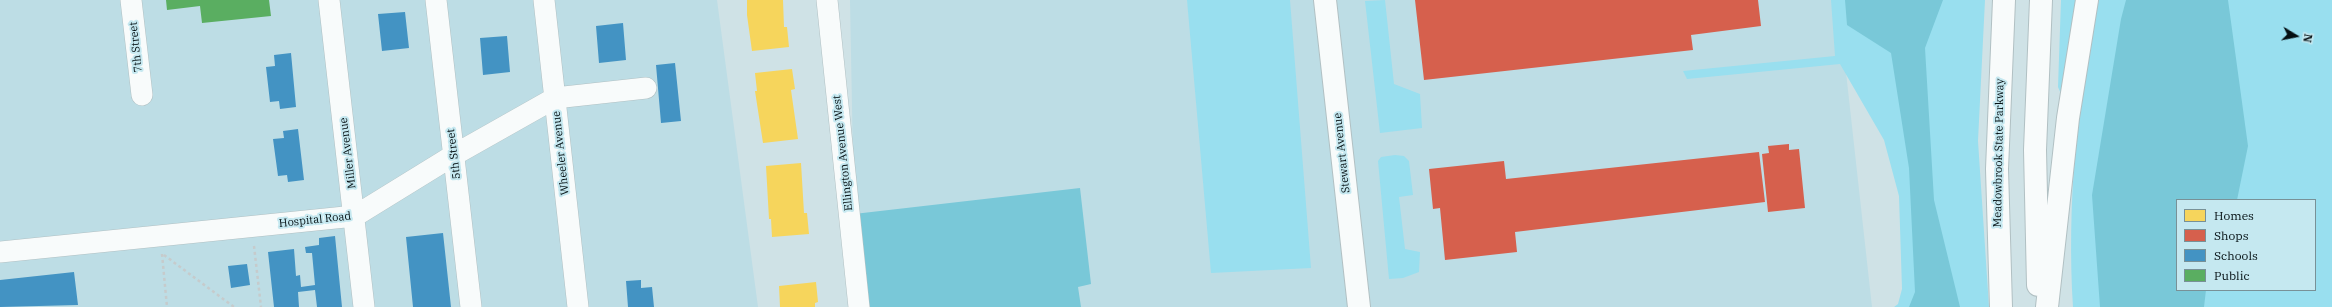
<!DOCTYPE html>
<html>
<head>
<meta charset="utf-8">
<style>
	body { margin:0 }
	#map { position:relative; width:2332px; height:307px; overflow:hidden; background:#cfe2e6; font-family:"IBM Plex Serif",serif }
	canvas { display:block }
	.legend { position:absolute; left:2176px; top:199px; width:140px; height:92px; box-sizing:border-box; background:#c5e8f0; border:1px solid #789197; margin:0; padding:5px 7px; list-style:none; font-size:12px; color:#040f12 }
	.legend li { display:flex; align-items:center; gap:8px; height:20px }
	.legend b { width:20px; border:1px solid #789197 }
	.north { position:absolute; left:2276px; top:16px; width:40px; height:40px; -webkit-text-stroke:3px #c5e8f0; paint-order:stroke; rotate:100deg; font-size:11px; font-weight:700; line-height:16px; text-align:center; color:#040f12 }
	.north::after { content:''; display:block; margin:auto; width:14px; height:18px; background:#040f12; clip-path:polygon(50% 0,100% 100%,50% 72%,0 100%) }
</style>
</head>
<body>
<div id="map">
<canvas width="2332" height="307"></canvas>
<ul class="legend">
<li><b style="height:11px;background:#f6d55c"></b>Homes</li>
<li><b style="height:11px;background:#d6604d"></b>Shops</li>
<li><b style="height:11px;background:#4393c3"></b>Schools</li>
<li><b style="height:11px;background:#5aae61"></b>Public</li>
</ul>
<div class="north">N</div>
</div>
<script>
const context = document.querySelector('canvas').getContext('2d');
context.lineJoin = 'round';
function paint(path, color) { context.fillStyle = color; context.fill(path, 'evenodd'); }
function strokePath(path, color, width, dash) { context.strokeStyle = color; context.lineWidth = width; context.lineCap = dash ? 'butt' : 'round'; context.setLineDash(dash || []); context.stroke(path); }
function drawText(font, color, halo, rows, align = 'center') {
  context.font = font + ' "IBM Plex Serif",serif'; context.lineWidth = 4; context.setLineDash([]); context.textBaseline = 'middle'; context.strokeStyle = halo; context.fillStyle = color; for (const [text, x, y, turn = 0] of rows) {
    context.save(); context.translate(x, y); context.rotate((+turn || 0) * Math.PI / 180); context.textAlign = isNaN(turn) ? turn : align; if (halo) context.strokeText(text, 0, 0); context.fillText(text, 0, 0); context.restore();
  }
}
paint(new Path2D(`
	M0 0H717L758 307H0Z
	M850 0H1838L1872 307H865L854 214Z`), '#bddde5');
paint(new Path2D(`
	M1187 0H1290L1311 268 1211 273Z
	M1385 0 1394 84 1420 94 1422 128 1380 133 1365 1Z
	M1831 0H1985L1978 141 1989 307H1894L1898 304 1902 289 1899 196 1884 140 1840 64 1687 79 1683 71 1835 56Z
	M2061 0H2082L2061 94 2058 87Z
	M2099 0H2332V307H2073C2067 209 2076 96 2099 0ZM2177 200H2315V290H2177Z
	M1395 155 1404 156 1409 161 1413 195 1399 197 1405 249 1420 252 1419 272 1403 278 1389 279 1378 161 1381 157Z`), '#99dfef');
paint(new Path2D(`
	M1845 0H1943L1925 48 1934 200 1960 307H1909L1915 292 1909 168 1891 53 1847 25Z
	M2126 0H2228L2248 146 2237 200H2177V290H2206L2204 307H2100L2092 195 2121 19Z
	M1080 188 1091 284 1078 287 1081 307H865L854 214Z`), '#79c8d8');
paint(new Path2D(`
	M747 0H783L784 27H787L789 47 752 51 747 15Z
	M792 69 795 89 791 90 798 139 763 143 755 91H757L755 73Z
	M801 163 804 213H807L809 234 772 237 771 219H769L766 166Z
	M816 282 818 302 815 303V307H780L779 286Z`), '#f6d55c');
paint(new Path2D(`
	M1415 0H1758L1761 26 1691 35 1693 50 1424 80Z
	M1789 144V150L1799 149 1805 208 1768 212 1762 154 1769 153 1768 146Z
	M1759 152 1765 202 1515 232 1517 252 1445 260 1440 208 1433 209 1429 169 1504 161 1506 179Z`), '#d6604d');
paint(new Path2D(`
	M405 12 409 48 382 51 378 14Z
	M623 23 626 60 599 63 596 26Z
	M507 36 510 72 483 75 480 38Z
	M291 53 296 107 280 109 279 101 270 102 266 67 275 66 274 55Z
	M675 63 681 121 661 123 656 65Z
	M298 129 304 180 288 182 287 175 278 176 273 139 284 138 283 131Z
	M443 233 451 307H413L406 237Z
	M335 236 342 307H317L315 290 298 292 299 307H274L268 252 294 249 296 276 300 275 301 287 315 285 312 253H306L305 247 319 245V238Z
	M247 264 250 285 231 288 228 266Z
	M74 272 78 305 0 307V280Z
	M641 280V288L652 287 654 307H628L626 281Z`), '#4393c3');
paint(new Path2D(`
	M166 0H269L271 16 202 23 200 6 167 10Z`), '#5aae61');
const street = new Path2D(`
	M131 0 142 95
	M329 0 364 307
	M436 0 471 307
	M544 0 578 307
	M827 0 859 307
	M0 252 355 216 454 155 555 98 646 88`);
const secondary = new Path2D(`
	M1325 0 1359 307`);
const highway = new Path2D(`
	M2038 285 2035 150 2041 0
	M2001 307 1997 169 2004 0
	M2047 307 2068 118 2087 0`);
strokePath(street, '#b1c0c3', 22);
strokePath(secondary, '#b1c0c3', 24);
strokePath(highway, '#b1c0c3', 24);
strokePath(new Path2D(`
	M254 246 261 307
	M162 254 167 307
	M164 255 234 307`), '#c6cbcc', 2.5, [3, 3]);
strokePath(street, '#f8fbfb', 21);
strokePath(secondary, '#f8fbfb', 22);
strokePath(highway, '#f8fbfb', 22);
drawText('11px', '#040f12', '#c5e8f0', [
	["7th Street",136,47,-96],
	["Miller Avenue",348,153,-97],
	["Wheeler Avenue",561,153,-96],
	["Ellington Avenue West",843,153,-96],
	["Stewart Avenue",1342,153,-96],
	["Meadowbrook State Parkway",1999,153,-89],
	["5th Street",454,154,-97],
	["Hospital Road",315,220,-6]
]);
</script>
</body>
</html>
